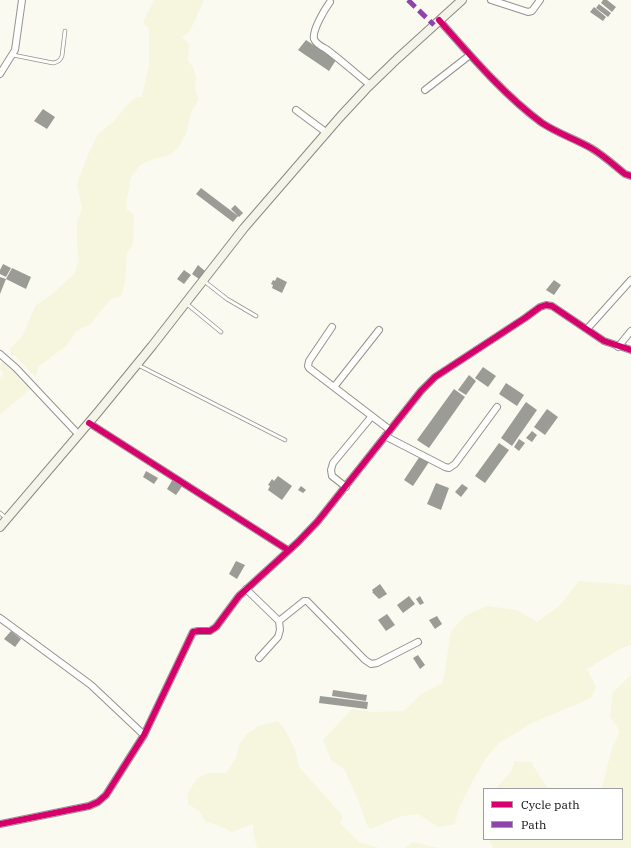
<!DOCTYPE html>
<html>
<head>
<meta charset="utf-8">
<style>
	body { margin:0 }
	#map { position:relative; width:631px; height:848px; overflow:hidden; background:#fafaf0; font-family:"IBM Plex Serif",serif }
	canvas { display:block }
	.legend { position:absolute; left:483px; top:788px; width:140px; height:52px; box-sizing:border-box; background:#fff; border:1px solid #9e9e9e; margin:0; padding:5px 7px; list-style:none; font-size:12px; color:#0c0c0c }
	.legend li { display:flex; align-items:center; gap:8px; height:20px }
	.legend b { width:20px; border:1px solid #9e9e9e }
</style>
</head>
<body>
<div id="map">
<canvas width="631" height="848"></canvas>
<ul class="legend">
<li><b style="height:5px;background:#d6006c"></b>Cycle path</li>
<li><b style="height:5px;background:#8e44ad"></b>Path</li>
</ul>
</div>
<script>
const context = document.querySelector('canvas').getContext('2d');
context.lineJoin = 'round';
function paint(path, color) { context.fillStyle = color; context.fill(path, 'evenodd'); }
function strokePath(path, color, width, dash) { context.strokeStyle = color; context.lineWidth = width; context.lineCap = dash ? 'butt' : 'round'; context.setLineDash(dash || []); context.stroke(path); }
paint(new Path2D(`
	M154 0H204L190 31 182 37 189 44 188 61 193 67 196 78 195 89 199 99 191 112 187 132 178 148 170 155 156 158 140 165 131 177 126 205 127 210 134 214 133 244 127 253 125 283 121 296 111 299 98 314 91 324 76 331 66 346 38 367 36 377 9 350 23 335 35 306 51 295 74 274 79 261 77 242V223L82 209 77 184 87 157 98 134 115 120 127 105 136 97H142L149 65V29L143 22Z
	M6 359 33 386 19 399 0 414V378L4 374 0 369V363Z
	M579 581 631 585V645L620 649 587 669 596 687 591 698 530 724 499 743 486 758 470 786 459 808 455 824 438 827 418 814 402 816 370 829 366 823 359 802 344 769 331 760 323 740 352 709 373 712 404 711 421 694 443 683 451 631 465 616 487 606 517 610 537 622 559 606Z
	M631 675V848H493L489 839H622V789H602V787L612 748 620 731 610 717 613 692Z
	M278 721 285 730 295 749 299 767 343 816 340 823 359 842 379 848H257L253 832V824L232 832 218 825 206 822 199 811 188 804V793L197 778 209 773H226L236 758 240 743 247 734 259 726Z
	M515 761 531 762 548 789H495L510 773Z
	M413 842 439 848H405Z`), '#f5f6dd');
paint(new Path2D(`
	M603 0H607L616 7 612 12 601 3Z
	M599 4 611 13 608 17 596 8Z
	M594 7 606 17 603 21 590 12Z
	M306 40 336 60 329 71 298 50Z
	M43 109 55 117 47 129 34 121Z
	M201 188 238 216 233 222 196 194Z
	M235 205 243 213 239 217 231 209Z
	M3 264 11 268 6 277 0 274V270Z
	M198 265 205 271 199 279 192 274Z
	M12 268 31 277 26 289 6 279Z
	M184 270 191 275 184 284 177 279Z
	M0 277 6 279 0 294Z
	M277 277 287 282 282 293 272 288 273 285 271 284 273 280 275 281Z
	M554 280 561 285 554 295 546 290Z
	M483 367 496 376 488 387 475 378Z
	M469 375 476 381 466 395 458 390Z
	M506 383 524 395 517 406 499 394Z
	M454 389 465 397 429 448 417 440Z
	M526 402 537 410 512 446 501 438Z
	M547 409 558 417 545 435 534 427Z
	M532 431 537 435 532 442 526 438Z
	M519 439 525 443 519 451 514 447Z
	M499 443 509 450 485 483 475 476Z
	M420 456 429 462 413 486 404 480Z
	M146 471 158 478 154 484 143 477Z
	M278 476 292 486 282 500 268 490 270 486 268 485 272 479 274 481Z
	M173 479 183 485 176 495 167 489Z
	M436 483 449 488 441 510 427 504Z
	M462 484 468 488 461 497 455 492Z
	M301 486 306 490 303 493 298 490Z
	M236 561 245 565 237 579 229 574Z
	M380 584 387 594 379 599 372 592H373L372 590Z
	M409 596 415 604 403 613 397 605Z
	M420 596 424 603 420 605 416 599Z
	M387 614 395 625 386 631 378 620Z
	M437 616 442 624 435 629 429 620Z
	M11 631 21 639 15 647 4 639Z
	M418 655 425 665 420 669 413 658Z
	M333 690 367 695 366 701 332 696Z
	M320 696 368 702 367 709 319 703Z`), '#9c9c96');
const service = new Path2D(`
	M13 55 53 63C58 62 60 61 62 56L65 31
	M204 281 227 299 256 316
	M187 304 221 332
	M138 365 285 440
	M0 513 6 518`);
const minor = new Path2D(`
	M491 0 528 12 532 11 540 0
	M330 2C325 9 312 30 314 39 316 44 322 47 326 49 341 60 355 73 370 85
	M439 20C470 55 504 95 542 123 557 133 575 139 591 148 603 155 614 165 625 174L631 176
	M0 74 15 50 22 0
	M425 90 470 55
	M296 110 327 133
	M332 327 309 361 308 366 309 368 390 430
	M587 329 631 280
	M618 347 631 331
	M0 354 16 368 79 435
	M334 387 379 330
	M89 423 288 550
	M385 436 445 467 449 468 455 464 497 407
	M346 487 332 476 331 470 333 463 372 416
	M246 589 279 621 304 601H307L365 660 371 664 377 663 418 642
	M0 618 91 685 144 735
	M259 658 278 637 280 630 279 621
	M0 824 89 806 98 802 106 795 144 735 193 632 198 631H210L216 627 239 596 298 542 318 521 421 391 435 377 525 318 540 307 546 305 552 306 604 341 631 350`);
const secondary = new Path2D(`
	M0 527 98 412 152 346 244 228 340 117 366 89 397 59 462 0`);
strokePath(service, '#93938f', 4.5);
strokePath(minor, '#93938f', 8);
strokePath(secondary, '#8a8a85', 10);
strokePath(service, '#fefefd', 3);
strokePath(minor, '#fefefd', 6);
strokePath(secondary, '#f4f4e8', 8);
strokePath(new Path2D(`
	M408 0 434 25`), '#8e44ad', 5, [10, 5]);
strokePath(new Path2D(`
	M439 20C470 55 504 95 542 123 557 133 575 139 591 148 603 155 614 165 625 174L631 176
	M89 423 288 550
	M0 824 89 806 98 802 106 795 144 735 193 632 198 631H210L216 627 239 596 298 542 318 521 421 391 435 377 525 318 540 307 546 305 552 306 604 341 631 350`), '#d6006c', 6);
</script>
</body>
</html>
